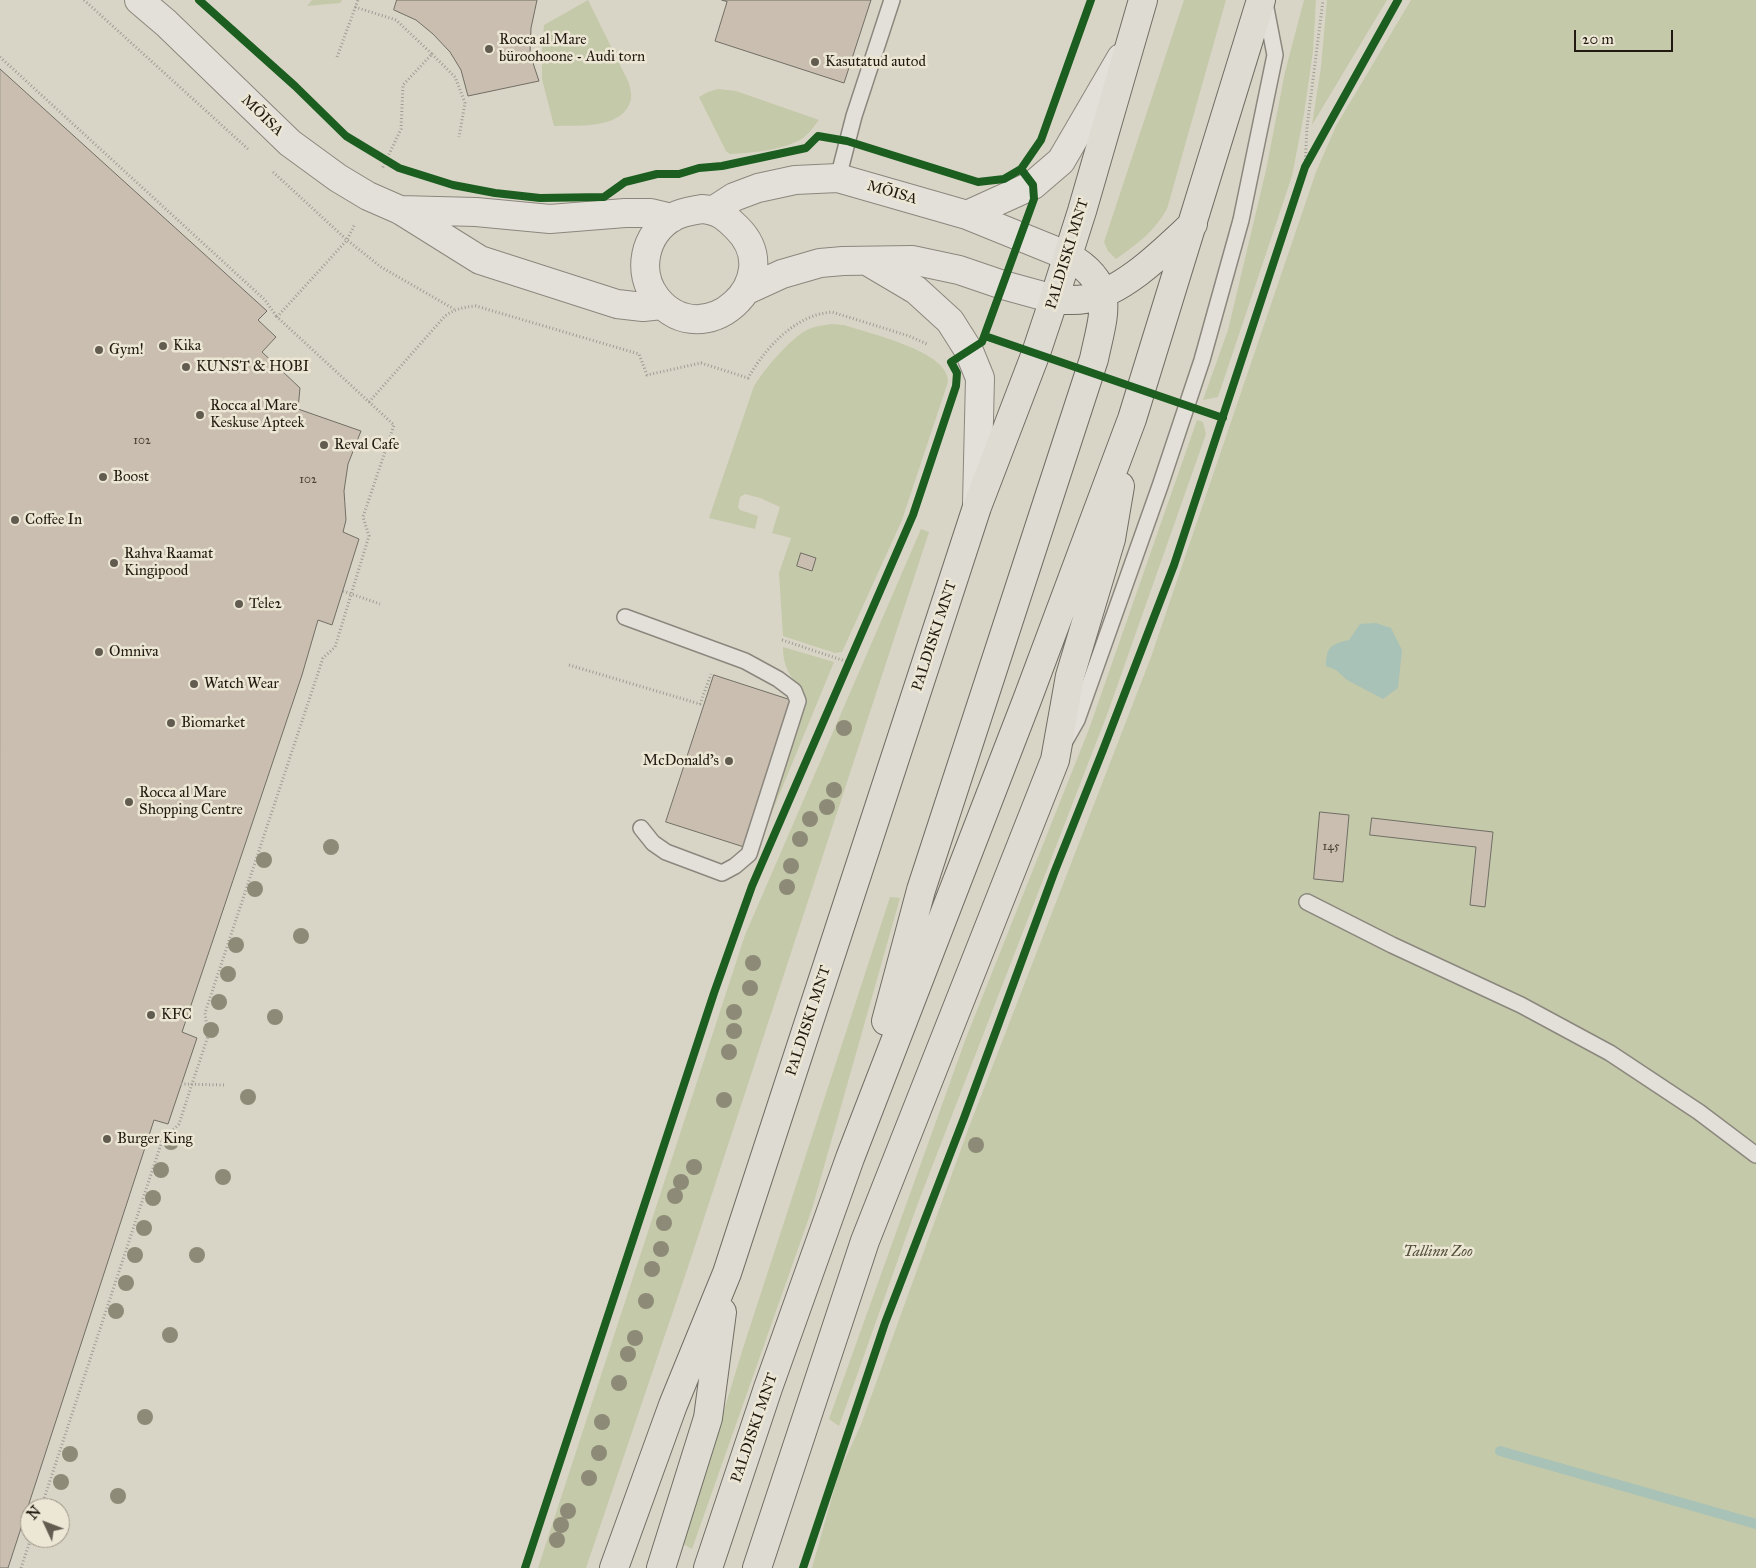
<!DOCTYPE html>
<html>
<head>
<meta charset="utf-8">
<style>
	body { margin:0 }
	#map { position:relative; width:1756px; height:1568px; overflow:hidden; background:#d9d5c6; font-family:"IM FELL Great Primer",serif }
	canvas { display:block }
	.north { position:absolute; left:20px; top:1498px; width:50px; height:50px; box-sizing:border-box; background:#ece6d5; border:1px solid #9b9486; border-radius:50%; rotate:313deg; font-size:14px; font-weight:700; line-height:20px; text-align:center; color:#221a10 }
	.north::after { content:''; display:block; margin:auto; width:18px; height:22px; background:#625b50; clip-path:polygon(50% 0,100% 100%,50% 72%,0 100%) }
	.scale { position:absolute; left:1574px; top:30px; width:99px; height:22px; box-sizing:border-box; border:2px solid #221a10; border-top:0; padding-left:6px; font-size:15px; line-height:18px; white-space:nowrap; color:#221a10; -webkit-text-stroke:4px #ece6d5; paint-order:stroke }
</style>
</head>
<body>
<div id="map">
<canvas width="1756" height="1568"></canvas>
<div class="north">N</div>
<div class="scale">20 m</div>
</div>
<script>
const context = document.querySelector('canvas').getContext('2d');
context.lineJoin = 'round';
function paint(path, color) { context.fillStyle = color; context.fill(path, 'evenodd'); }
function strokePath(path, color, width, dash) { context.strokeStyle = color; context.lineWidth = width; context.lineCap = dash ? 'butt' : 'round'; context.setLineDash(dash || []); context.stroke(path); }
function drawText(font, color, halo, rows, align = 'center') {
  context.font = font + ' "IM FELL Great Primer",serif'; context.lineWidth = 5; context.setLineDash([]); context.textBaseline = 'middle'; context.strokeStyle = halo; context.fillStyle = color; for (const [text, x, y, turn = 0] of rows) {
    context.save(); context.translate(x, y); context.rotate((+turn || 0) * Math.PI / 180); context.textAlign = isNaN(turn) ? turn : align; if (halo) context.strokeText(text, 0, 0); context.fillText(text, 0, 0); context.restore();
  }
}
paint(new Path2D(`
	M312 0H342L340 3 307 6Z
	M588 0 629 83C630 88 632 95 631 99 624 130 578 125 554 126L542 79V52L544 25Z
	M1184 0H1226L1167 209C1154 232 1136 245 1116 259L1108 251 1104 242Z
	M1304 0H1316L1313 51 1304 114 1292 176 1218 397 1203 400 1228 330 1266 170 1285 72Z
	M1327 0H1387L1312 125 1321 67Z
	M1411 0H1756V1568H812L839 1472 860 1427 969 1127 1151 657 1316 172 1336 126Z
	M718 89 736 91 819 120C814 126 809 134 803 138 785 150 751 153 730 154L726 151 699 97 708 92Z
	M832 324 844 325C867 333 950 351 948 382L902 520 842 652 835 653 783 636 779 573 791 538 772 533 780 507 760 498 745 494 740 497 738 507 740 510 758 516 755 529 709 518 754 386C765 369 791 337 809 329 817 326 824 325 832 324Z
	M1197 420 1203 422 1206 434 1108 712 918 1203 839 1426 829 1419 966 1038 1089 729Z
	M921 529 929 532 688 1267 586 1568H538L745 935Z
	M783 647 834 662 768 822 762 820 804 692C790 677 783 667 783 647Z
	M890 897 900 898 812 1209 692 1549 683 1544 744 1345Z`), '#c4c9a9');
paint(new Path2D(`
	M1376 623 1391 628 1402 650 1398 688 1383 699 1347 680 1336 670 1326 666C1326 647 1331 644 1349 640L1360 624Z`), '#a9c2b7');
strokePath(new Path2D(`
	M1500 1451 1756 1524`), '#a9c2b7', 10);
const building = new Path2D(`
	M397 0H537L531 28 530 54 539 81 468 96 461 70 450 52 433 34 416 20 394 10Z
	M722 0H871L844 83 715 41 727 2Z
	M0 69 267 311 258 320 276 337 262 352 300 388 298 409 361 431 348 464 344 491 346 520 343 532 359 539 332 625 318 620 302 675 182 1032 197 1038 168 1124 154 1120 8 1568H0Z
	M801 553 816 558 812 571 797 566Z
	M714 675 791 700 744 847 666 822Z
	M1320 812 1349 815 1343 882 1314 879Z
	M1372 818 1493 832 1485 907 1470 905 1476 847 1370 835Z`);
paint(building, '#c9beaf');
strokePath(building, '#716e65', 1);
const service = new Path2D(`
	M838 178 854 116 892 0
	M625 617 745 661 778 679 794 691 798 701 749 854 735 866 722 873 666 852 653 843 641 828
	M1065 741 1077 720 1160 486 1202 360 1241 220 1275 55 1265 3
	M1307 902 1392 945 1521 1005 1610 1053 1699 1112 1756 1155`);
const minor = new Path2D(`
	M139 0 166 23 290 143 338 178 368 196 400 210 480 260 617 304 643 307 662 305
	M702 209C718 210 726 217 737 228 789 279 704 356 657 299 636 273 644 234 673 217 682 212 692 211 702 209Z
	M400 210 476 212 550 219 625 213H651L672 218
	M714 210 734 197 758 188 795 180 838 178 967 215 1068 256
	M967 215 1033 185 1061 161 1121 58
	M867 261 916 290 950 321 969 351 980 378 977 503
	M747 290 782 274 820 263 843 261 912 260 959 270 1003 285 1054 299`);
const primary = new Path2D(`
	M1054 299C1064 300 1075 301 1085 299 1124 292 1165 250 1193 224
	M886 1021 921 890 1094 359C1104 312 1117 284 1068 256
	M614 1568 673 1405 727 1273 977 507 1036 353 1054 299 1082 211 1143 0
	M661 1568 708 1418 722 1312
	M708 1568 768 1388 850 1158 1027 700 1132 419 1261 0
	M757 1568 865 1241 1055 760 1070 676 1111 539 1120 486`);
strokePath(service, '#8b877e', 18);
strokePath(minor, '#8b877e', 30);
strokePath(primary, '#716e65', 30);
strokePath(new Path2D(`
	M84 0 248 149
	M355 7 396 20 432 54 403 85 401 129 382 169
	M432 54 455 77 465 103 459 137
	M0 57 265 300 277 317
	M337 57 358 0
	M1305 167 1307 127 1323 0
	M273 172 347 240 381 267 454 309
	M369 402 445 316C455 309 463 307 476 306L639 354 647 375 701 363 748 378C766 347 795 315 832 312L909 336 927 344
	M343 591 380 604
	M782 640 848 662
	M569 665 700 704 711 674
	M181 1084 224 1085
	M41 1508 162 1141 179 1124 192 1084 208 1036 205 1013 323 658 335 647 369 536 363 517 394 425 277 317 347 240 355 224
	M21 1568 31 1538`), '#9e9c96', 3, [1, 2.5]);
strokePath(service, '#e3e0d9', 15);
strokePath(minor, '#e3e0d9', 28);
strokePath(primary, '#dedbd3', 28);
strokePath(new Path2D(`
	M199 0 295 86 346 136 399 168 453 185 495 193 540 198 604 197 625 182 657 174H679L699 168 722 166 806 148 818 136 847 141 978 182 1004 179 1021 169 1041 140 1091 0
	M985 336 1223 418
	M525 1568 714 993 752 886 913 515 956 386 957 373 951 362 982 342 1034 199 1033 185 1021 169
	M803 1568 885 1323 964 1118 1054 873 1103 750 1174 565 1305 167 1398 0`), '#1b5e20', 8);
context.fillStyle = '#8d8a77';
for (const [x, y] of [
	[844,728],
	[834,790],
	[827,807],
	[810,819],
	[800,839],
	[331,847],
	[264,860],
	[791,866],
	[787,887],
	[255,889],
	[301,936],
	[236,945],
	[753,963],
	[228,974],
	[750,988],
	[219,1002],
	[734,1012],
	[275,1017],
	[211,1030],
	[734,1031],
	[729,1052],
	[248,1097],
	[724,1100],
	[171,1142],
	[976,1145],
	[694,1167],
	[161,1170],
	[223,1177],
	[681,1182],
	[675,1196],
	[153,1198],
	[664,1223],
	[144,1228],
	[661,1249],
	[135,1255],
	[197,1255],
	[652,1269],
	[126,1283],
	[646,1301],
	[116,1311],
	[170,1335],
	[635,1338],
	[628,1354],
	[619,1383],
	[145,1417],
	[602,1422],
	[599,1453],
	[70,1454],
	[589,1478],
	[61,1482],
	[118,1496],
	[568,1511],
	[561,1525],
	[557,1540]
]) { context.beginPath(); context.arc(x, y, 8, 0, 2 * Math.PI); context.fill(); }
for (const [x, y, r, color] of [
	[489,49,5,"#625b50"],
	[815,62,5,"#625b50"],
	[163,346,5,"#625b50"],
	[99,350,5,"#625b50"],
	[186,367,5,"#625b50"],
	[200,415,5,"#625b50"],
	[324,445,5,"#625b50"],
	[103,477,5,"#625b50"],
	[15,520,5,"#625b50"],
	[114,563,5,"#625b50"],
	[239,604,5,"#625b50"],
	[99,652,5,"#625b50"],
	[194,684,5,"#625b50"],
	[171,723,5,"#625b50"],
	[729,761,5,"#625b50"],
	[129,802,5,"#625b50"],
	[151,1015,5,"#625b50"],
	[107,1139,5,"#625b50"]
]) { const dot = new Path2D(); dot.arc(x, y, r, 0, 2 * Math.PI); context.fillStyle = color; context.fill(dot); strokePath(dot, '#ece6d5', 2); }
drawText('12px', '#4c4438', null, [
	["102",142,441],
	["102",308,480],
	["145",1331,847]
]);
drawText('15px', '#221a10', '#ece6d5', [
	["Rocca al Mare",499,40],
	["büroohoone - Audi torn",499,57],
	["Kasutatud autod",825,62],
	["Kika",173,346],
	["Gym!",109,350],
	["KUNST & HOBI",196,367],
	["Rocca al Mare",210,406],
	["Keskuse Apteek",210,423],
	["Reval Cafe",334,445],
	["Boost",113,477],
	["Coffee In",25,520],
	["Rahva Raamat",124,554],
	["Kingipood",124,571],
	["Tele2",249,604],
	["Omniva",109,652],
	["Watch Wear",204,684],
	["Biomarket",181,723],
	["McDonald's",719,761,"right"],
	["Rocca al Mare",139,793],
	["Shopping Centre",139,810],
	["KFC",161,1015],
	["Burger King",117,1139]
], 'left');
drawText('15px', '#221a10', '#ece6d5', [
	["MÕISA",262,116,44],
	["MÕISA",892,193,16],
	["PALDISKI MNT",1068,254,-73],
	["PALDISKI MNT",935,636,-72],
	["PALDISKI MNT",809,1021,-72],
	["PALDISKI MNT",755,1428,-71]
]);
drawText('italic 15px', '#4e4c37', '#ece6d5', [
	["Tallinn Zoo",1438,1252]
]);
</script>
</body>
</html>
